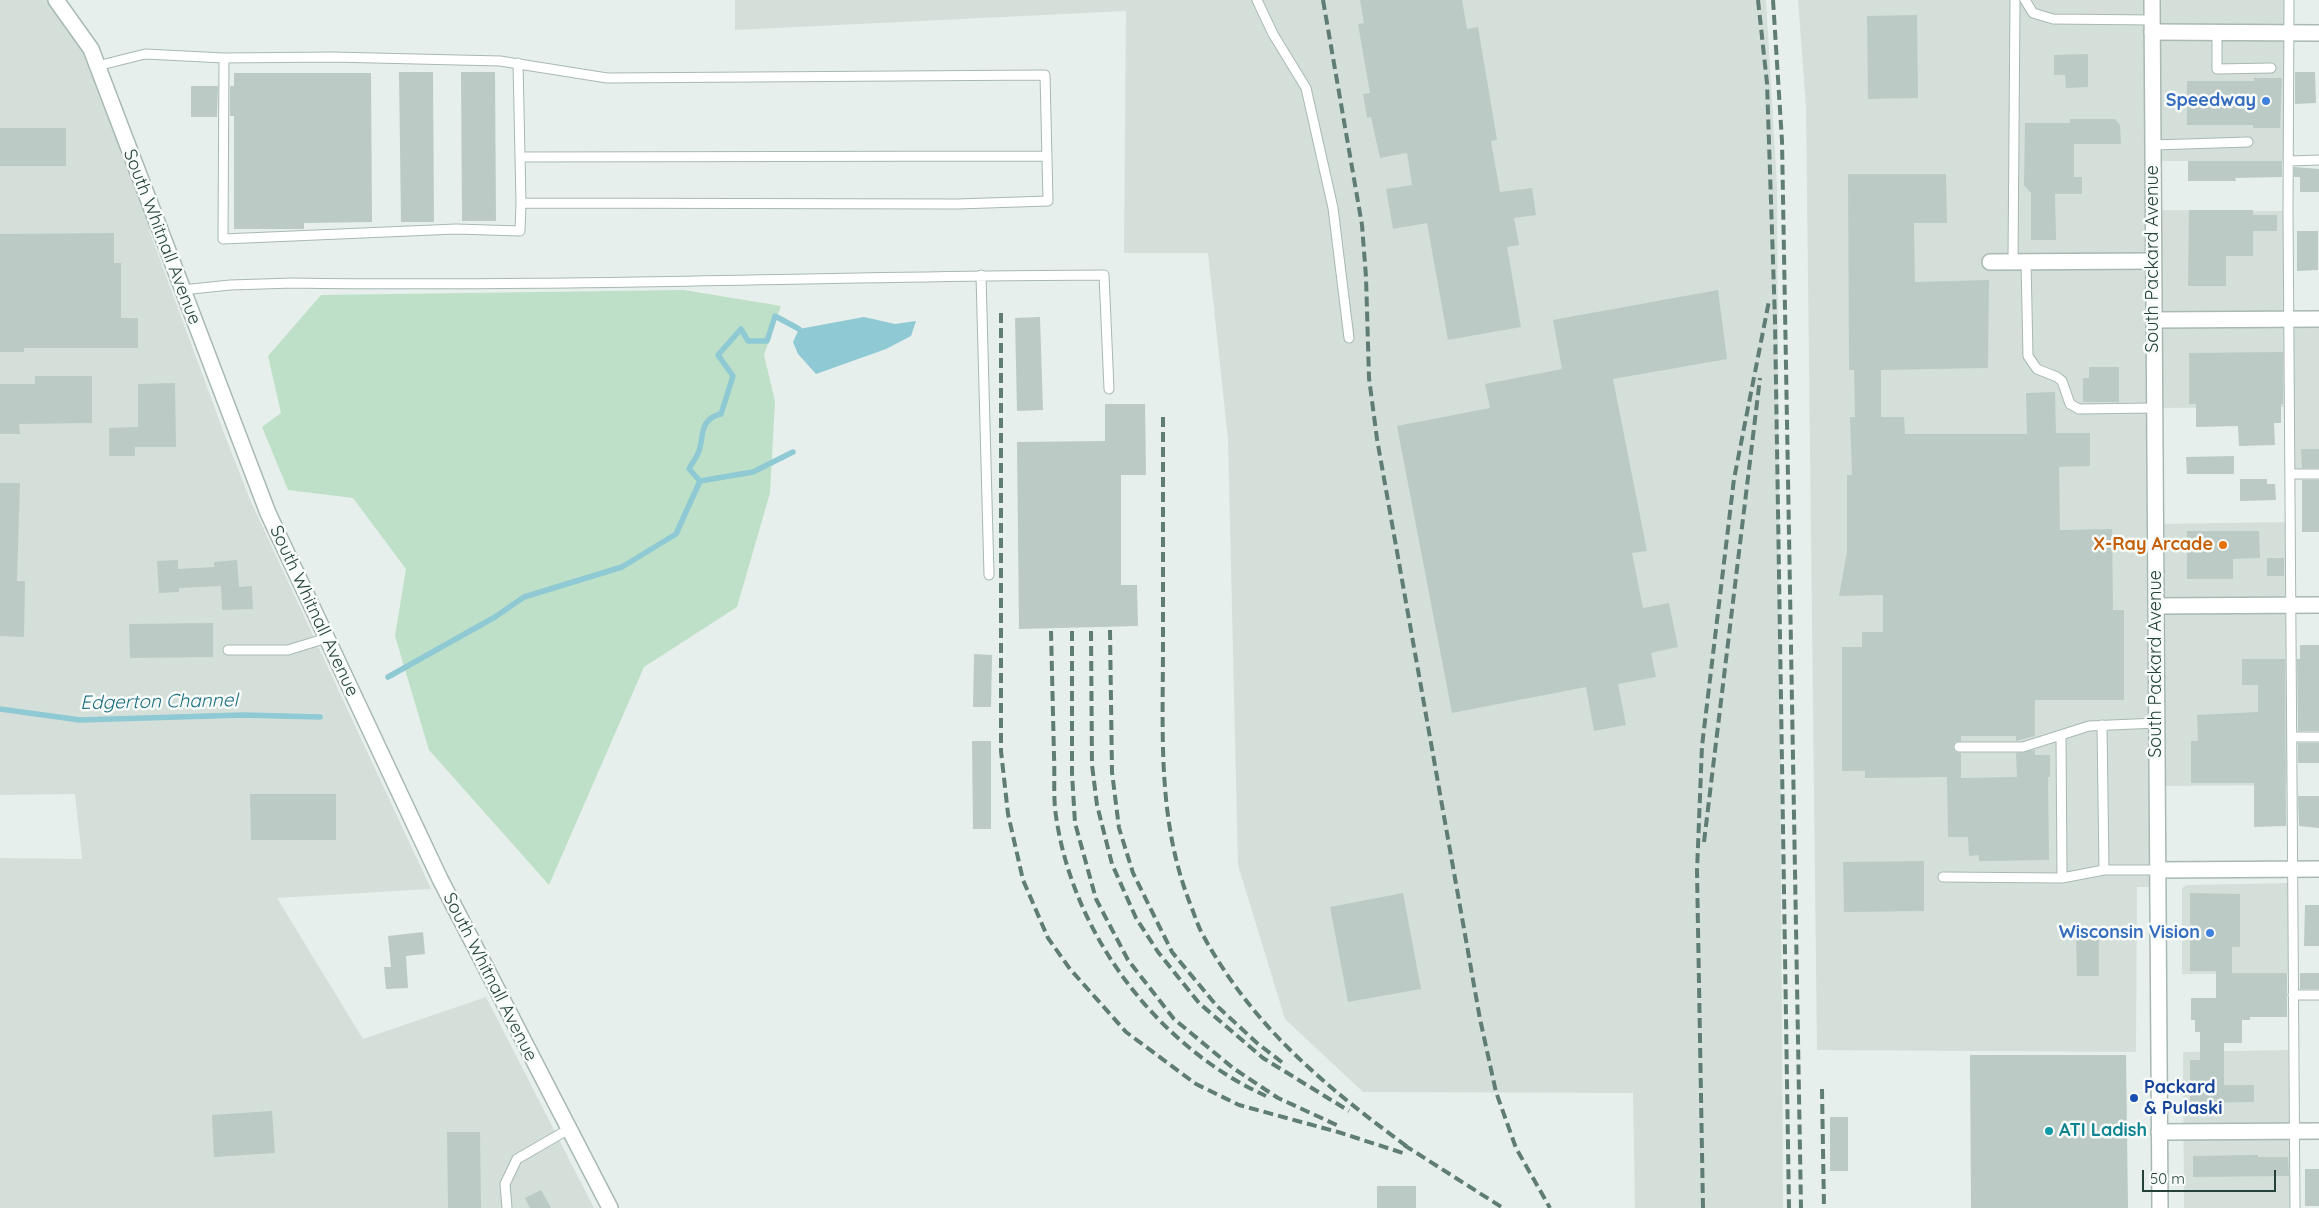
<!DOCTYPE html>
<html>
<head>
<meta charset="utf-8">
<style>
	body { margin:0 }
	#map { position:relative; width:2319px; height:1208px; overflow:hidden; background:#e6efeb; font-family:Quicksand,sans-serif }
	canvas { display:block }
	.scale { position:absolute; left:2142px; top:1170px; width:134px; height:22px; box-sizing:border-box; border:2px solid #24423a; border-top:0; padding-left:6px; font-size:15px; line-height:18px; white-space:nowrap; color:#24423a; -webkit-text-stroke:4px #f7fbf9; paint-order:stroke }
</style>
</head>
<body>
<div id="map">
<canvas width="2319" height="1208"></canvas>
<div class="scale">50 m</div>
</div>
<script>
const context = document.querySelector('canvas').getContext('2d');
context.lineJoin = 'round';
function paint(path, color) { context.fillStyle = color; context.fill(path, 'evenodd'); }
function strokePath(path, color, width, dash) { context.strokeStyle = color; context.lineWidth = width; context.lineCap = dash ? 'butt' : 'round'; context.setLineDash(dash || []); context.stroke(path); }
function drawText(font, color, halo, rows, align = 'center') {
  context.font = font + ' Quicksand,sans-serif'; context.lineWidth = 5; context.setLineDash([]); context.textBaseline = 'middle'; context.strokeStyle = halo; context.fillStyle = color; for (const [text, x, y, turn = 0] of rows) {
    context.save(); context.translate(x, y); context.rotate((+turn || 0) * Math.PI / 180); context.textAlign = isNaN(turn) ? turn : align; if (halo) context.strokeText(text, 0, 0); context.fillText(text, 0, 0); context.restore();
  }
}
paint(new Path2D(`
	M0 0H56L91 49 159 230H149L227 441 251 502 431 889 277 898 363 1039 486 997 594 1208H0V858L82 859 75 794 0 795Z
	M735 0H1766L1777 186 1783 1208H1635L1633 1093 1363 1092 1285 1019 1238 865 1228 439 1208 253H1124L1126 11 735 30Z
	M1798 0H2289V161H2153V210L2288 211 2290 319H2319V474H2291L2290 407 2155 408V524L2292 522V785L2157 786 2158 887H2137L2136 1052 1817 1050 1806 107Z
	M2289 883 2288 973 2182 974V888L2187 885Z
	M2288 1050 2291 1208H2184L2183 1052Z`), '#d4dfda');
paint(new Path2D(`
	M684 290 781 306 764 355 775 401 770 493 737 607 644 667 549 885 429 750 395 636 406 569 353 498 288 490 262 427 281 413 268 356 321 295Z`), '#bfe0c8');
paint(new Path2D(`
	M864 317 895 324 916 321 911 336 886 349 816 374 798 354 793 342 799 329Z`), '#8ec9d4');
strokePath(new Path2D(`
	M700 481 689 469C692 463 697 457 699 451 704 436 699 419 721 414L733 376 718 355 741 329 748 341H767L775 316 799 329
	M700 481 753 472 793 452
	M388 677 495 617 524 597 622 567 676 534 700 481
	M0 709 80 720 243 715 320 717`), '#8ec9d4', 5.5);
paint(new Path2D(`
	M1360 0H1462L1467 29 1478 27 1497 140 1491 141 1500 192 1532 188 1536 215 1514 218 1519 245 1507 247 1521 327 1448 340 1427 223 1393 229 1386 189 1412 185 1407 153 1380 158 1371 117 1367 118 1363 94 1370 93 1358 24 1364 23Z
	M1917 15 1918 98 1868 99 1867 16Z
	M2088 54V87L2066 88 2065 75H2054V55Z
	M399 72H433L434 222H401Z
	M461 72H495L496 221H462Z
	M2295 72H2315L2316 103 2295 104Z
	M234 73H371L372 222 304 223V229H234V116H230V86H234Z
	M2254 78H2282L2280 128H2253V125H2187V81H2254Z
	M191 86H218L217 117H191Z
	M2070 119H2115L2120 125 2121 144H2074V177H2082V194H2055L2056 240H2031V193L2024 185 2025 123H2070Z
	M0 128H66V166H0Z
	M2188 161H2282V177L2235 178 2236 181H2188Z
	M2294 167 2319 169V192H2300V177H2294Z
	M1848 174H1946L1947 223H1914L1915 282 1989 280 1988 368 1881 370V417H1904L1905 434H2027L2026 393 2055 392 2056 433H2090V466L2059 467 2060 530 2112 529 2113 610H2124V700H2035V736L2016 741V736H1961V741L1955 742 1953 747 1955 752 1961 753V778L2017 777 2016 753 2035 750V755H2050V777H2048L2049 860 1979 861V855L1969 856 1968 837H1948L1947 777 1865 778V771H1842V647H1862V632H1883V595L1839 596 1847 552V475H1852L1850 417H1855L1854 370H1849Z
	M2189 210H2253V215H2277V231H2253V256H2226V286H2188Z
	M2297 231H2318V270L2297 271Z
	M114 233V263H121V318H138V348H24V352H0V234Z
	M1718 290 1727 359 1613 379 1647 551 1632 553 1643 608 1669 603 1678 647 1651 653 1656 677 1618 684 1626 725 1594 731 1586 687 1452 713 1397 426 1490 408 1485 384 1562 369 1553 320Z
	M1040 317 1043 410 1017 411 1015 318Z
	M2283 352V404H2281V423H2274L2275 445 2239 446 2238 426 2196 427V404H2189V353Z
	M2089 367H2119V402H2083V378H2089Z
	M35 376H92V423L19 424 20 434H0V384H35Z
	M175 383 176 447H135V456H109V428L138 427V384Z
	M1105 404H1145L1146 475H1121V585H1137L1138 626 1019 629 1017 442 1105 441Z
	M2301 449H2319V468H2302Z
	M2234 456V474H2187L2186 457Z
	M2240 479H2267V484H2275L2276 500 2240 501Z
	M2302 480H2319V532H2302Z
	M0 483H20L17 581H25L24 637 0 636Z
	M2187 531H2259L2260 558 2233 559V579H2187Z
	M2267 558H2284V576H2267Z
	M178 560V569L214 567V562L237 560 239 587 252 586 253 609 222 610 221 586 179 588V592L159 593 157 561Z
	M213 623V657L130 658 129 624Z
	M2300 645H2319V731H2298L2297 659H2300Z
	M974 654 992 655 991 707H973Z
	M2242 659H2285L2286 826 2254 827V783H2191V741H2198L2197 715 2258 712V685H2242Z
	M972 741H991V829H973Z
	M2298 743H2319V763H2298Z
	M250 794H336V840H251Z
	M2298 796H2319V828L2299 826Z
	M1924 861V911L1844 912 1843 862Z
	M1403 893 1421 989 1348 1002 1330 907Z
	M2190 893 2240 894V947H2232V973H2287V1017H2250V1020H2242V1043H2224V1085H2254V1102L2190 1103V1060H2200V1032H2195V1020H2191V998H2216V971H2190Z
	M2305 905H2319V946H2304Z
	M423 932 425 954 406 956 408 988 386 989 384 967H391L388 936Z
	M2076 939H2099V976H2077Z
	M2300 973H2319V989H2300Z
	M1970 1055H2126L2128 1208H1971Z
	M272 1111 275 1153 214 1157 212 1115Z
	M1830 1117H1848V1171H1830Z
	M447 1132H480L481 1208H448Z
	M2258 1155V1157H2288L2289 1176 2193 1177V1156Z
	M2305 1169H2319V1206H2305Z
	M1377 1186H1416V1208H1377Z
	M541 1190 551 1208H530L525 1198Z`), '#bbcac4');
const service = new Path2D(`
	M1257 0 1273 34 1306 88 1333 208 1349 338
	M2025 0 2033 13 2053 19 2152 20
	M2289 0 2288 211 2295 1208
	M2217 33V69L2271 68
	M518 63 521 203
	M97 66 145 54 224 58 333 57 500 61 607 78 1045 75 1048 201 957 204 521 203 520 231 456 229 223 239 224 58
	M2153 145 2248 142
	M520 157 1047 156
	M2289 161 2319 160
	M2013 262 2015 0
	M2026 262 2028 356 2037 369 2057 377 2062 381 2070 404 2079 409 2154 408
	M981 275 989 575
	M182 290 230 285 293 283C564 287 834 276 1104 275L1109 389
	M2291 474H2319
	M228 650H288L327 638
	M2102 725 2104 870
	M2061 736 2062 878
	M2292 737H2319
	M1959 747H2023L2089 726 2157 723
	M1943 877 2062 878 2104 870H2157
	M2293 995H2319
	M507 1208 505 1184 517 1159 569 1129`);
const minor = new Path2D(`
	M2152 32 2319 33
	M1990 262 2153 261
	M2154 320 2319 319
	M2156 606 2319 605
	M2157 870 2319 869
	M2159 1132 2319 1131`);
const tertiary = new Path2D(`
	M56 0 91 49 268 513 440 879 610 1208
	M2152 0 2160 1208`);
strokePath(service, '#a8b8b2', 11);
strokePath(minor, '#a8b8b2', 18);
strokePath(tertiary, '#a8b8b2', 18);
strokePath(service, '#fff', 9);
strokePath(minor, '#fff', 15);
strokePath(tertiary, '#fff', 15);
strokePath(new Path2D(`
	M1323 0 1362 225 1366 277 1369 378 1377 439 1480 1019 1496 1092 1516 1148 1550 1208
	M1758 0 1767 83 1775 320 1789 1208
	M1773 0 1782 141 1801 1208
	M1001 313V751L1008 814 1023 880 1048 938 1070 969 1126 1032 1196 1084 1239 1105 1338 1132 1403 1153
	M1163 417C1163 493 1163 569 1163 645 1163 734 1157 821 1191 906 1195 916 1198 927 1204 937 1255 1029 1326 1087 1409 1148
	M1110 630 1112 772 1119 828 1133 873 1172 952 1216 1005 1257 1043 1283 1063
	M1051 631C1052 672 1053 714 1054 756 1055 776 1053 797 1056 816 1073 935 1158 1047 1266 1096
	M1072 631V774L1075 823 1096 899 1128 960 1174 1019 1233 1068 1278 1098 1341 1127
	M1091 631 1092 765 1097 805 1112 864 1136 918 1158 952 1199 1003 1263 1058 1349 1111
	M1704 842 1760 378
	M1822 1089 1824 1208
	M1404 1145 1503 1208
	M1703 1208 1697 871 1702 746 1734 479 1769 301`), '#5f7d75', 4, [10, 5]);
for (const [x, y, r, color] of [
	[2266,101,5,"#3f7fe0"],
	[2223,545,5,"#e8710a"],
	[2210,933,5,"#3f7fe0"],
	[2134,1098,5,"#1a4fb4"],
	[2049,1131,5,"#0f9aa8"]
]) { const dot = new Path2D(); dot.arc(x, y, r, 0, 2 * Math.PI); context.fillStyle = color; context.fill(dot); strokePath(dot, '#f7fbf9', 2); }
drawText('bold 18px', '#366cbe', '#f7fbf9', [
	["Speedway",2256,101],
	["Wisconsin Vision",2200,933]
], 'right');
drawText('18px', '#24423a', '#f7fbf9', [
	["South Whitnall Avenue",162,237,69],
	["South Packard Avenue",2153,259,-90],
	["South Whitnall Avenue",314,611,65],
	["South Packard Avenue",2156,664,-90],
	["South Whitnall Avenue",490,977,63]
]);
drawText('bold 18px', '#c56008', '#f7fbf9', [
	["X-Ray Arcade",2213,545]
], 'right');
drawText('bold 18px', '#164399', '#f7fbf9', [
	["Packard",2144,1088],
	["& Pulaski",2144,1109]
], 'left');
drawText('bold 18px', '#0d838f', '#f7fbf9', [
	["ATI Ladish",2059,1131]
], 'left');
drawText('italic 19px', '#1c6f80', '#f7fbf9', [
	["Edgerton Channel",159,702,-1]
]);
</script>
</body>
</html>
